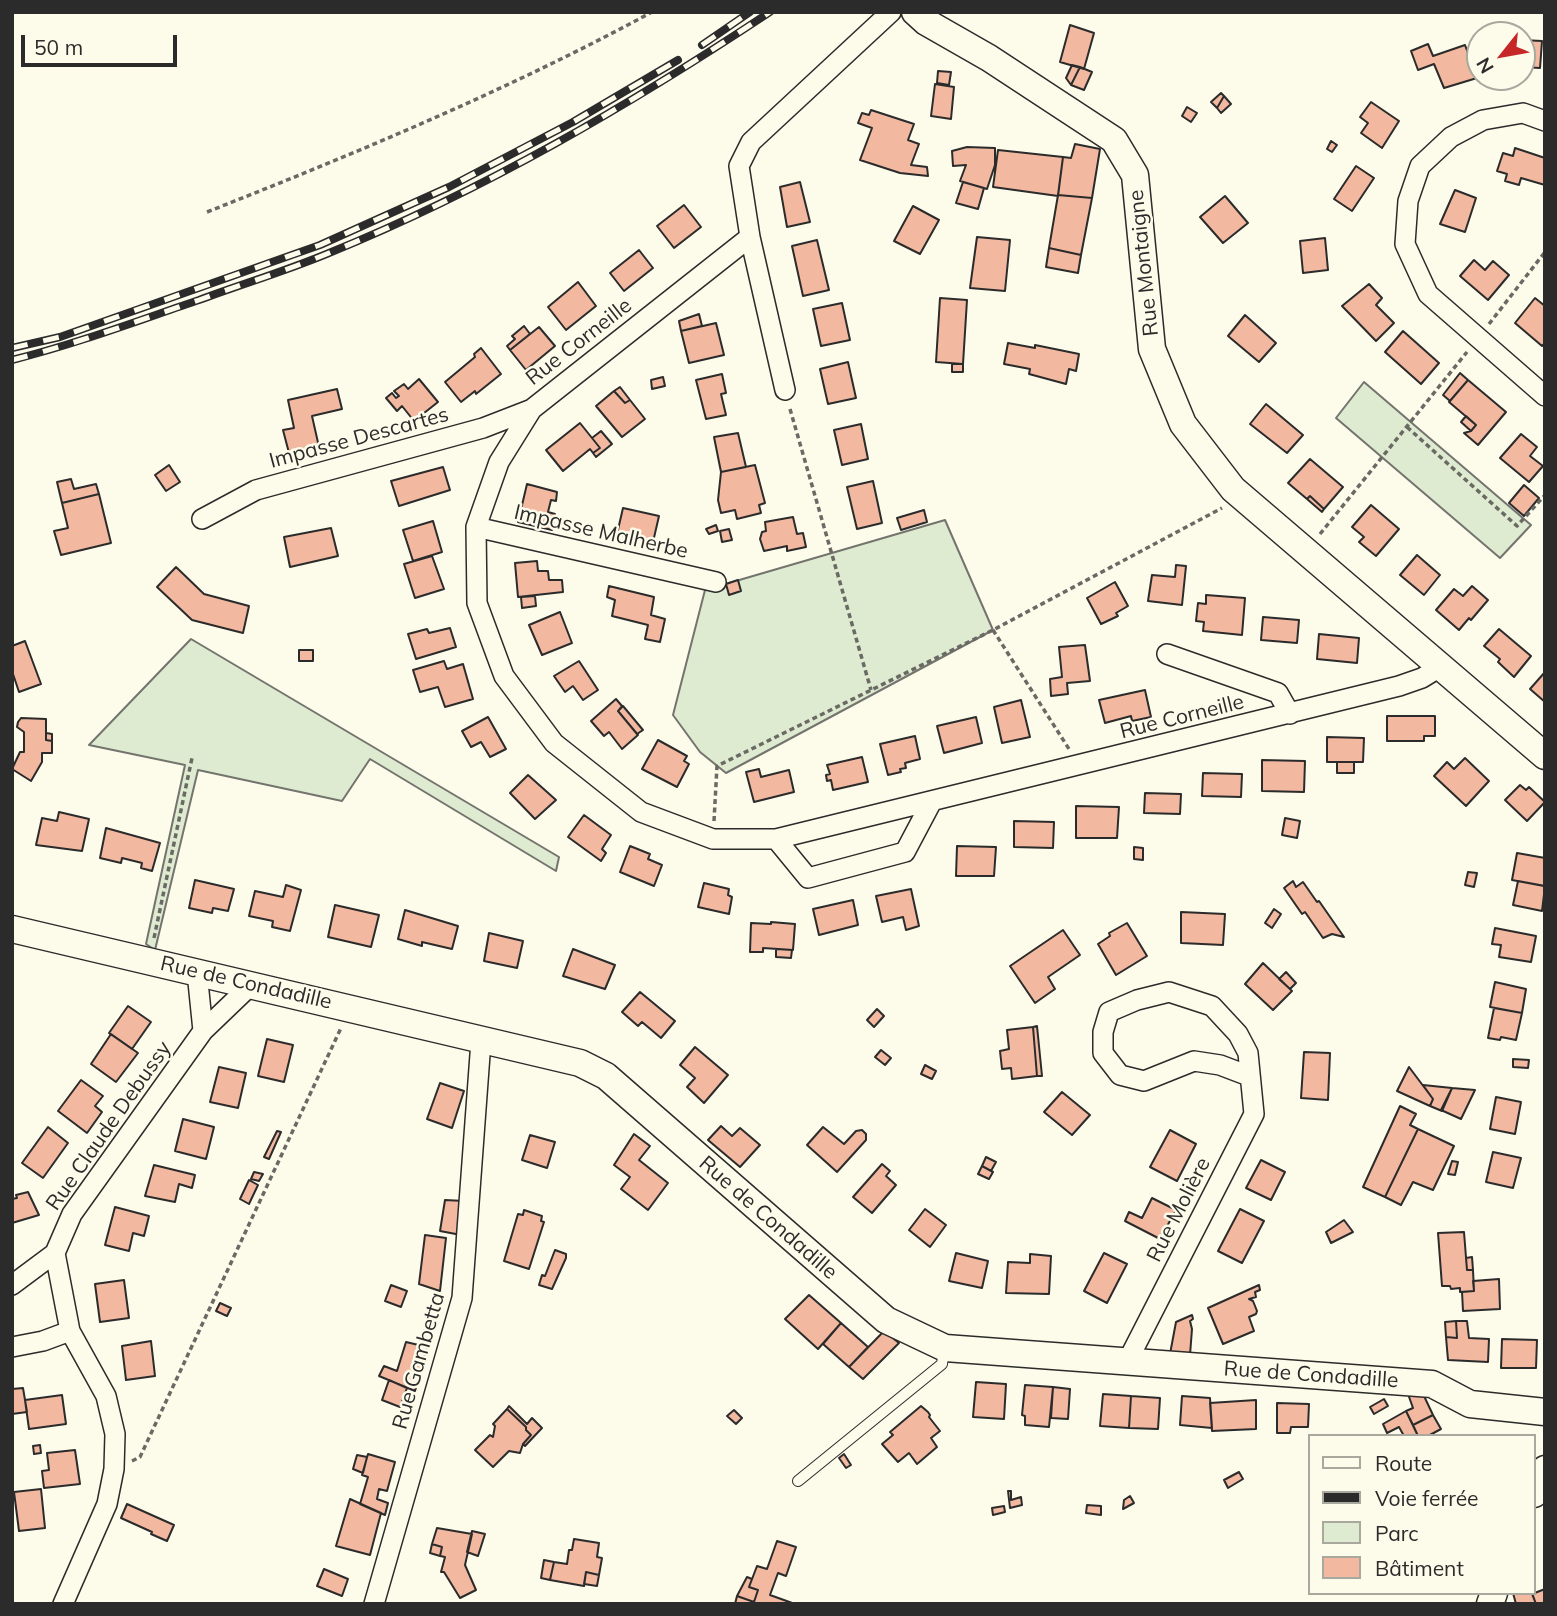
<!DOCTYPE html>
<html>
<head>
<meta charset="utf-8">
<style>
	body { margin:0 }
	#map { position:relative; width:1557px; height:1616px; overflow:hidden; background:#fdfbea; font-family:Mulish,sans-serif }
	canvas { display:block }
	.frame { position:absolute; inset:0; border:14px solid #2b2b2b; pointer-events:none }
	.legend { position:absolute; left:1308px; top:1434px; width:228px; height:161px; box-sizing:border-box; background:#fdfbea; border:2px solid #a9a89e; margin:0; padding:9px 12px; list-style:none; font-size:21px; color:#2b2b2b }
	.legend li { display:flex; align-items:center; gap:14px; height:35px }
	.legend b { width:35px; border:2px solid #a9a89e }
	.north { position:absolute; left:1466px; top:21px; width:70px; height:70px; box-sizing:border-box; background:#fdfbea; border:2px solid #a9a89e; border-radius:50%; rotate:239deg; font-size:19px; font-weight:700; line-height:28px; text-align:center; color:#2b2b2b }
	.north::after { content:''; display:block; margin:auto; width:24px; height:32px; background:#c62828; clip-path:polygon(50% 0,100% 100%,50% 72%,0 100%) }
	.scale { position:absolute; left:21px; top:35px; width:156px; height:32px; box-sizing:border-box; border:4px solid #2b2b2b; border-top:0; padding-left:9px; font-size:21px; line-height:24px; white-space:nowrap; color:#2b2b2b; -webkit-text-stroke:5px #fdfbea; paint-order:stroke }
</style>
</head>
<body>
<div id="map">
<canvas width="1557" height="1616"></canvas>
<div class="frame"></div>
<ul class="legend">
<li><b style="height:9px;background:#fdfbea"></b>Route</li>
<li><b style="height:9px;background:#2b2b2b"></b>Voie ferrée</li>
<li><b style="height:19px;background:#deebd1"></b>Parc</li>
<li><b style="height:19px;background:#f2b8a0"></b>Bâtiment</li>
</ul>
<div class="north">N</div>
<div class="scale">50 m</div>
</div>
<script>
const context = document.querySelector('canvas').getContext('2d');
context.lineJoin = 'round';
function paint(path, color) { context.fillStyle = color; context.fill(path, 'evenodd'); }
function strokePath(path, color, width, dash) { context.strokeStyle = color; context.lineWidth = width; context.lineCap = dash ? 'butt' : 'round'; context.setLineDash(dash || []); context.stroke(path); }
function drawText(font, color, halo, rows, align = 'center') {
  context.font = font + ' Mulish,sans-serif'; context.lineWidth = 5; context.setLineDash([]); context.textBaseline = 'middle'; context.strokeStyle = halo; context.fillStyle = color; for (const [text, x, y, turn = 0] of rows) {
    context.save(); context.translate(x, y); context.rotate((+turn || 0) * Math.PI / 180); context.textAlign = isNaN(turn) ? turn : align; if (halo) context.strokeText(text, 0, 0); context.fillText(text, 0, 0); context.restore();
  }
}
const green = new Path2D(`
	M1364 382 1531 525 1500 558 1336 418Z
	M945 520 993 630 726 773 700 752 673 715 705 590Z
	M191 639 559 857 556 871 370 759 342 801 198 770 155 950 146 944 185 765 89 745Z`);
paint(green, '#deebd1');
strokePath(green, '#74746e', 2);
const building = new Path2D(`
	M1070 25 1094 33 1084 69 1060 62Z
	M1522 40 1542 41 1540 68 1522 67Z
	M1428 44 1433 56 1465 45 1477 78 1444 88 1434 64 1418 70 1411 51Z
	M1072 65 1080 67 1071 85 1066 78Z
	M1080 67 1092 72 1084 90 1071 85Z
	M938 71 951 72 949 85 937 83Z
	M935 84 954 87 951 119 931 116Z
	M1221 93 1224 96 1217 108 1211 102Z
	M1224 96 1231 104 1221 113 1217 108Z
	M1371 102 1399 121 1382 148 1361 133 1368 123 1360 117Z
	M1187 107 1197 113 1191 122 1182 116Z
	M871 110 914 124 908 140 919 144 911 165 927 167 928 176 900 173 860 160 872 128 858 123 862 113 869 115Z
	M1331 141 1337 145 1332 152 1327 149Z
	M1075 144 1100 149 1092 198 1058 195 1063 157 1071 158Z
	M967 147 995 148V165L987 189 960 181 966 165 953 166 952 151Z
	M1515 148 1545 158V185L1521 178 1519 185 1505 181 1507 174 1497 171 1503 153 1513 156Z
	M998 150 1063 157 1058 196 993 187Z
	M1356 166 1374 178 1352 211 1334 199Z
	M800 182 810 222 787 227 780 187Z
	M963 182 984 188 978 209 956 203Z
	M1455 190 1476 198 1465 232 1440 224Z
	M1058 195 1092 198 1081 255 1049 248Z
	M1225 196 1248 223 1223 243 1200 217Z
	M684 205 701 227 674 248 657 226Z
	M913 206 939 220 920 254 894 241Z
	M977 237 1010 240 1005 291 970 288Z
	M1325 238 1328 270 1303 273 1300 241Z
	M817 240 829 290 803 296 792 246Z
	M1049 248 1081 255 1078 273 1046 267Z
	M639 250 653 268 624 291 610 273Z
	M1474 260 1485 270 1493 261 1509 275 1488 300 1460 276Z
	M578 282 596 306 566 330 548 307Z
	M1369 284 1382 298 1376 305 1394 323 1376 341 1342 306Z
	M940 298 967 300 963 364 936 362Z
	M1535 298 1545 306V343L1542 346 1515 323Z
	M842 303 850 340 821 346 813 309Z
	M699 314 702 326 681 331 679 321Z
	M1245 315 1276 343 1259 362 1228 336Z
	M716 323 724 355 689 363 681 331Z
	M524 326 530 334 510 350 507 346 515 339 512 336Z
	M539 327 555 346 526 370 510 350Z
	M1403 331 1439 363 1421 384 1385 352Z
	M1008 343 1035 348V345L1079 354 1076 371 1069 369 1066 384 1029 374 1030 369 1004 364Z
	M481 348 501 374 476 394 475 391 461 402 445 382 475 357 474 354Z
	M848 362 856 398 828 404 820 369Z
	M952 364H963V372H952Z
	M1460 373 1468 380 1450 401 1443 395Z
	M722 374 726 393 721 394 726 415 706 419 696 380Z
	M663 377 665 386 652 389 651 380Z
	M419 379 438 402 414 421 402 406 397 411 386 398 392 393 396 398 399 396 394 391 404 384 408 389Z
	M1468 380 1506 412 1478 445 1464 433 1471 431 1476 425 1449 402Z
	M620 387 630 400 625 403 614 391Z
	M337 389 342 409 312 416 319 447 289 453 283 430 294 428 288 400Z
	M614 391 625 403 630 400 645 419 622 437 596 406Z
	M1266 404 1303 435 1287 453 1250 424Z
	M1466 416 1476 425 1471 431 1461 422Z
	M580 423 600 448 593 453 590 449 563 471 546 450Z
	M861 424 868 459 842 465 834 430Z
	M601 431 612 444 596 457 593 453 600 448 592 438Z
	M738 433 746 467 721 472 714 437Z
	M1521 434 1537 447 1530 456 1543 466 1529 482 1500 458Z
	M1310 459 1343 487 1324 509 1310 496 1307 499 1288 483Z
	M169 465 180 482 166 491 155 475Z
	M755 465 765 503 759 505 761 513 737 519 735 510 721 513 718 500 721 472Z
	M443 467 450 490 399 506 391 481Z
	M71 479 74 489 96 484 99 494 62 503 57 482Z
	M873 481 882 523 857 529 847 487Z
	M527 484 557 492 556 501 551 500 548 512 555 514 552 530 518 522Z
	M1524 485 1539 498 1524 516 1509 503Z
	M99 494 111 543 61 555 54 531 68 528 62 503Z
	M1310 496 1324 509 1322 512 1307 499Z
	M1371 505 1399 529 1376 556 1359 542 1364 537 1352 527Z
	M623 508 659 516 653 542 617 534Z
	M924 510 927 522 901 530 897 518Z
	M793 517 797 534 803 533 806 547 787 551V546L764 551 760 539 762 532 766 531 765 522Z
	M433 521 442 552 413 561 403 530Z
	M716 525 718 531 709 534 706 529Z
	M331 528 338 556 290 567 284 537Z
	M729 529 732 540 722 542 720 531Z
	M1417 555 1440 575 1424 595 1400 575Z
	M432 556 444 589 415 598 404 564Z
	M537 561 538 571H548L549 580H562L563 592 518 597 515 563Z
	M1176 565 1186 566 1182 605 1148 601 1152 575 1175 577Z
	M176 567 204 594 249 606 243 633 192 620 157 587Z
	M738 580 741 591 729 595 726 584Z
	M1115 582 1128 606 1116 613 1118 616 1101 624 1087 598Z
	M609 586 654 597 651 615 665 619 660 642 645 639 648 625 612 616 615 600 607 597Z
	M1472 586 1488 600 1471 620 1469 618 1459 630 1436 610 1454 589 1463 596Z
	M1206 595 1245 598 1242 635 1203 631 1204 622 1196 621 1198 603 1206 604Z
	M535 596 536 606 522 608 521 597Z
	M560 612 572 643 542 655 529 625Z
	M1263 617 1299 620 1297 643 1261 640Z
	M450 628 456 647 416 659 408 634 427 629 429 633Z
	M1499 629 1531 656 1514 677 1498 662 1500 659 1484 646Z
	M1319 634 1359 638 1357 663 1317 659Z
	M25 641 41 684 19 692 12 671V646Z
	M1085 645 1090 681 1067 683 1068 694 1051 696 1050 679 1062 677 1059 647Z
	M299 650H313V661H299Z
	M444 661 447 669 463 664 473 699 445 707 438 687 420 692 413 670Z
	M579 661 598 690 583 700 573 686 565 692 554 676Z
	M1545 672V702L1530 689Z
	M1145 690 1151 717 1132 721 1131 716 1105 723 1099 700Z
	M616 699 622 706 618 711 638 735 622 749 609 732 604 736 591 721Z
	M1021 700 1030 737 1002 743 994 707Z
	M623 706 643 730 637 734 618 711Z
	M1387 716H1435V736H1424V741H1387Z
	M488 717 506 749 490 757 481 742 471 747 462 731Z
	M976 717 982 743 944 753 937 726Z
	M21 718 46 719V740L52 741V753H42V762L31 781 12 769 20 752H24V732L17 727 18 722Z
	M46 733 52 734V741L46 740Z
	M915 736 920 759 905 763 906 768 900 769 901 772 888 775 880 744Z
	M1327 737 1364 738 1363 762H1327Z
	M658 740 687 756 684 761 689 764 677 787 642 769Z
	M862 757 868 782 833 790 831 780 827 781 826 775 830 774 827 765Z
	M1465 758 1489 781 1466 806 1434 776 1447 762 1454 769Z
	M1262 760 1305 761 1304 792 1262 791Z
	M1337 762H1354V773H1337Z
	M759 769 761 777 789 770 794 792 754 802 746 772Z
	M1203 773 1242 774 1241 797 1202 796Z
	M528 775 556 800 535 819 510 793Z
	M1520 785 1526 790 1529 787 1545 802 1527 821 1505 800Z
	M1145 793 1181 794 1180 814 1144 813Z
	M1076 806 1119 807 1117 838H1076Z
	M59 812 89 819 82 851 36 845 42 818 57 821Z
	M584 815 611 835 602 849 606 853 601 861 568 837Z
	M1285 818 1300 821 1297 838 1282 835Z
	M1014 821 1054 822 1053 848 1014 847Z
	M106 828 160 843 152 871 141 868 142 863 122 858 121 863 100 858Z
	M630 846 650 854 648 859 662 865 654 886 620 872Z
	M957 846 996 847 994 876H956Z
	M1134 847 1143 848V860L1134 859Z
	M1517 853 1545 858 1544 886 1512 880Z
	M1468 872 1477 873 1474 887 1465 885Z
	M195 880 234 889 228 911 213 908 212 913 189 908Z
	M1293 881 1296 887 1303 882 1317 902 1319 901 1344 937 1332 934 1323 938 1305 912 1302 914 1284 888Z
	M1518 881 1545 886 1542 911 1513 905Z
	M704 883 729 889 728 895 732 897 729 914 698 907Z
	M286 885 301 890 290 931 272 927 273 921 249 916 255 891 283 897Z
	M911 889 919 926 906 930 903 917 882 922 876 896Z
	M853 900 858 925 819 935 813 909Z
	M335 905 379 915 371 947 328 937Z
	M1274 909 1281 914 1272 928 1265 923Z
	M405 910 458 926 452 949 422 942V946L398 939Z
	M1181 912 1225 914 1223 945 1181 943Z
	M771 922 795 924 793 950 763 948V952H750L751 923 771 924Z
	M1127 923 1147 956 1116 975 1098 944 1110 936 1109 933Z
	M1495 928 1536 936 1531 962 1499 957 1501 945 1492 944Z
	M1063 930 1080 955 1048 977 1055 989 1035 1003 1010 966Z
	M489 933 523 941 517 968 484 961Z
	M573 949 615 965 605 989 563 976Z
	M776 949 792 950 791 958 776 957Z
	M1263 963 1292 991 1273 1010 1245 984Z
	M1286 972 1296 983 1290 989 1279 979Z
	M1495 982 1526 989 1522 1013 1490 1007Z
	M640 992 675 1021 661 1038 642 1022 638 1026 622 1012Z
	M128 1006 151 1022 132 1049 109 1033Z
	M1494 1008 1522 1013 1516 1040 1501 1037 1500 1040 1488 1038Z
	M877 1009 884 1016 874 1027 867 1020Z
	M1037 1026 1042 1076H1037L1033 1027Z
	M1033 1027 1037 1076 1012 1079 1011 1068 1002 1069 1000 1051 1009 1049 1007 1030Z
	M111 1034 138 1053 116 1082 91 1064Z
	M267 1039 293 1045 284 1082 258 1076Z
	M695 1047 728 1075 704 1103 687 1087 695 1078 680 1065Z
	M881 1050 891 1058 885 1065 875 1057Z
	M1304 1052 1330 1053 1328 1100 1301 1098Z
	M1513 1059 1529 1060 1528 1068 1513 1067Z
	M925 1065 936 1071 932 1079 921 1074Z
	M219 1067 246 1073 238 1108 210 1102Z
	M1409 1067 1433 1099 1430 1106 1397 1091Z
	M81 1080 103 1096 95 1106 102 1112 87 1133 58 1111Z
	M440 1083 464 1091 452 1128 427 1119Z
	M1423 1085 1452 1088 1442 1111 1430 1106 1433 1099Z
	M1452 1088 1475 1090 1461 1119 1441 1110Z
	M1062 1092 1090 1115 1072 1135 1044 1112Z
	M1496 1097 1521 1102 1515 1134 1490 1129Z
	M1400 1106 1416 1114 1410 1125 1418 1129 1385 1197 1363 1187Z
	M183 1119 214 1127 206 1159 175 1151Z
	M721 1126 732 1136 740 1128 760 1145 740 1167 708 1140Z
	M48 1127 68 1143 43 1178 22 1163Z
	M823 1127 844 1144 856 1131 862 1130 866 1134V1140L837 1172 807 1145Z
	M1418 1129 1454 1146 1433 1190 1413 1182 1401 1205 1385 1197Z
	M1170 1130 1196 1144 1177 1181 1150 1167Z
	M277 1131 281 1132 269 1159 264 1157Z
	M634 1134 650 1146 639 1160 668 1183 648 1210 621 1189 630 1177 614 1165Z
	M530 1135 555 1142 547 1168 522 1160Z
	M1493 1152 1521 1158 1513 1188 1486 1182Z
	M986 1157 996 1162 991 1171 982 1166Z
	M1261 1160 1285 1172 1271 1200 1246 1188Z
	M1452 1161 1458 1162 1455 1175 1448 1174Z
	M882 1164 890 1171 886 1176 896 1185 872 1213 853 1197Z
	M154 1165 195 1175 192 1188 179 1184 175 1202 145 1196Z
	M982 1166 993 1172 989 1179 978 1174Z
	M254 1172 263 1174 259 1181 251 1179Z
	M249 1180 258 1185 249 1204 240 1199Z
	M28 1192 39 1215 12 1223V1199L17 1198 16 1195Z
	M1152 1198 1176 1210 1160 1239 1125 1221 1129 1212 1142 1218Z
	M445 1200 464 1201 461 1235 440 1231Z
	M115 1207 149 1216 144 1236 133 1233 129 1251 105 1245Z
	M925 1209 946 1225 930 1247 909 1230Z
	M1240 1209 1264 1221 1242 1263 1218 1251Z
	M524 1210 542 1216 541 1221 544 1222 529 1269 504 1261 518 1214 523 1215Z
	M1344 1220 1353 1232 1331 1243 1326 1232Z
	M1464 1232 1467 1270H1473L1474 1291 1460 1292V1288L1451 1289 1450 1286H1442L1438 1233Z
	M425 1235 446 1238 440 1291 419 1284Z
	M555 1250 566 1254V1258L552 1289 539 1285 542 1275 545 1276Z
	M956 1253 988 1261 982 1288 949 1281Z
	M1104 1253 1127 1264 1107 1303 1084 1291Z
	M1030 1254 1051 1256 1049 1294 1006 1293 1008 1262 1030 1263Z
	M1472 1257 1473 1270H1467L1466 1258Z
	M1499 1279 1500 1309 1463 1311 1462 1292 1474 1291 1473 1281Z
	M124 1280 129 1318 100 1322 95 1284Z
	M391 1285 407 1291 401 1307 385 1301Z
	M1259 1285 1260 1290 1255 1292 1256 1297 1249 1299 1253 1301 1257 1311 1256 1314 1249 1317 1254 1331 1223 1344 1208 1308Z
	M809 1295 841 1323 818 1349 785 1319Z
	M220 1303 231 1308 227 1316 216 1311Z
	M1192 1315 1193 1319 1190 1321 1192 1329 1190 1355 1170 1354 1176 1322Z
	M1456 1321H1467L1469 1338 1489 1339 1488 1362 1448 1360 1446 1337 1457 1338Z
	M1456 1321 1457 1338 1446 1337 1445 1322Z
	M841 1323 868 1347 849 1367 823 1344Z
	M884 1331 899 1343 863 1379 849 1367Z
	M1502 1339 1537 1340 1536 1368H1501Z
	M151 1341 155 1376 126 1380 122 1346Z
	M406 1342 427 1347 415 1391 379 1376 384 1366 397 1371Z
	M389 1380 407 1388 400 1407 382 1400Z
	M976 1382 1006 1384 1004 1419 973 1417Z
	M1025 1385 1053 1387 1049 1427 1025 1425V1416L1022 1415Z
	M1053 1387 1070 1389 1068 1419 1051 1418Z
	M23 1388 27 1412 12 1414V1389Z
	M1103 1394 1131 1396 1129 1428 1100 1426Z
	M1408 1394 1424 1396 1433 1415 1413 1425 1406 1411 1413 1408Z
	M62 1395 66 1424 29 1429 25 1400Z
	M1131 1396 1160 1398 1158 1429 1129 1428Z
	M1182 1396 1210 1398 1212 1428 1180 1425Z
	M1384 1399 1388 1406 1374 1414 1370 1407Z
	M1256 1400V1429L1212 1431 1210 1403Z
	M1277 1403 1309 1404 1308 1427H1291L1290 1433H1277Z
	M509 1406 527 1424 532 1418 542 1428 525 1446 523 1444 531 1435 526 1430V1427L507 1409Z
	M921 1406 928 1412 930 1415 929 1417 940 1431 931 1438 937 1447 917 1464 909 1453 898 1462 882 1444 893 1435 890 1432Z
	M507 1409 526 1427V1430L531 1435 523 1444 520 1453 509 1451 493 1467 475 1450 490 1435 493 1437 495 1426 493 1424Z
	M734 1410 742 1418 736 1424 727 1416Z
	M1406 1411 1418 1436H1404L1399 1427 1387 1433 1383 1424Z
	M1433 1415 1441 1429 1428 1436H1418L1413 1425Z
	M40 1445 41 1453 34 1454 33 1446Z
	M75 1450 80 1484 44 1488 42 1471 49 1470 47 1453Z
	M368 1454 395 1462 387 1491 379 1489 377 1499 388 1503 385 1515 360 1504 368 1477 362 1475Z
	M844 1454 851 1465 846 1468 839 1458Z
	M357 1455 367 1457 363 1473 353 1469Z
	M1239 1472 1243 1479 1228 1488 1224 1480Z
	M41 1489 45 1528 19 1531 14 1492Z
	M1008 1491H1011V1500L1021 1497 1022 1505 1010 1508Z
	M1130 1496 1134 1503 1123 1509 1124 1500Z
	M350 1499 381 1513 370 1555 336 1546Z
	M127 1504 174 1525 167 1541 151 1534 152 1532 121 1518Z
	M1087 1505 1101 1506V1515L1086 1513Z
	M1004 1506 1005 1512 993 1515 992 1508Z
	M437 1528 472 1534 465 1565 476 1590 460 1598 444 1572H441L445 1557 440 1556 442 1547 432 1544Z
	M472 1531 485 1534 478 1556 467 1552Z
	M574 1539 599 1543 597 1557 602 1558 599 1575 586 1572 584 1586 550 1580 554 1562 567 1564 569 1550H572Z
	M777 1541 796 1547 786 1576 778 1573 770 1595 795 1604H735L737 1596 754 1602 758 1590 749 1587 757 1566 767 1569Z
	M432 1544 442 1547 440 1556 430 1553Z
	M544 1560 554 1562 550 1580 541 1578Z
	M324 1569 348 1579 342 1596 317 1586Z
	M586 1572 599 1575 597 1586 584 1584Z
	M747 1577 752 1579 749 1587 758 1590 754 1602 737 1596Z
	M1545 1589V1604H1536L1532 1594Z
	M1513 1593H1532L1536 1604H1516Z`);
paint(building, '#f2b8a0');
strokePath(building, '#2b2b2b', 2);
const lane = new Path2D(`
	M798 1481 942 1364 944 1350`);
const street = new Path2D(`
	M891 12 751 142 739 166 750 237 532 409 499 462 476 527 477 603 504 676 554 743 641 812 713 839H776L1399 686 1422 678 1440 667
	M1545 121 1523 113 1483 120 1451 137 1420 166 1408 201 1405 244 1428 294 1545 396
	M750 237 785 390
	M202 519 256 490 483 428 532 409
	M476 527 716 582
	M1167 654 1278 693 1290 714
	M776 839 808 878 905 852 932 801
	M197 972 203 1031 252 984
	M12 1285 55 1253
	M12 1347 43 1341 70 1331
	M1127 1362 1254 1114 1248 1053 1238 1034 1212 1006 1169 992 1137 1000 1109 1012 1103 1032V1053L1120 1075 1144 1081 1194 1061 1220 1065 1249 1076
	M63 1604 107 1504 114 1469 115 1434 106 1396 70 1331 55 1253 72 1214 203 1031
	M374 1604 462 1298 481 1041`);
const secondary = new Path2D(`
	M915 12 926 22 989 58 1114 140 1135 175 1152 349 1183 424 1233 489 1545 756
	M12 929 580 1063 606 1076 886 1320 945 1348 1432 1384 1470 1404 1545 1412
	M1534 1494 1545 1469
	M1490 1604 1494 1593`);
strokePath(lane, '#2b2b2b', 12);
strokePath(street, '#2b2b2b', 22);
strokePath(secondary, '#2b2b2b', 29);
strokePath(new Path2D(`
	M207 212C359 152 508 90 652 12
	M1489 324 1545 252
	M790 409 871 690
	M1407 427 1517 526 1545 495
	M1320 534 1467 352
	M993 630 1069 749
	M714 821 717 766 993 630 1222 508
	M154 938 192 758
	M132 1461 140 1457 341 1028`), '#6a6964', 3.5, [5, 3.5]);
strokePath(lane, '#fdfbea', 10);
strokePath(street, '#fdfbea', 19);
strokePath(secondary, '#fdfbea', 26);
const rail = new Path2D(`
	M702 45 750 12
	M12 348 60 337 320 245 449 187 573 122 678 60
	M12 360C76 344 137 321 199 300 242 284 286 271 329 253 484 190 630 105 770 12`);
strokePath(rail, '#2b2b2b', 8);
strokePath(rail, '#fdfbea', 5, [16]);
drawText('21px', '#2b2b2b', '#fdfbea', [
	["Rue Montaigne",1144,263,-96],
	["Rue Corneille",579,342,-38],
	["Impasse Descartes",359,438,-15],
	["Impasse Malherbe",601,532,13],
	["Rue Corneille",1182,717,-14],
	["Rue de Condadille",246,983,13],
	["Rue Claude Debussy",109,1126,-55],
	["Rue Molière",1179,1210,-63],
	["Rue de Condadille",768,1218,41],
	["Rue Gambetta",419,1361,-74],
	["Rue de Condadille",1311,1375,4]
]);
</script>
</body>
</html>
